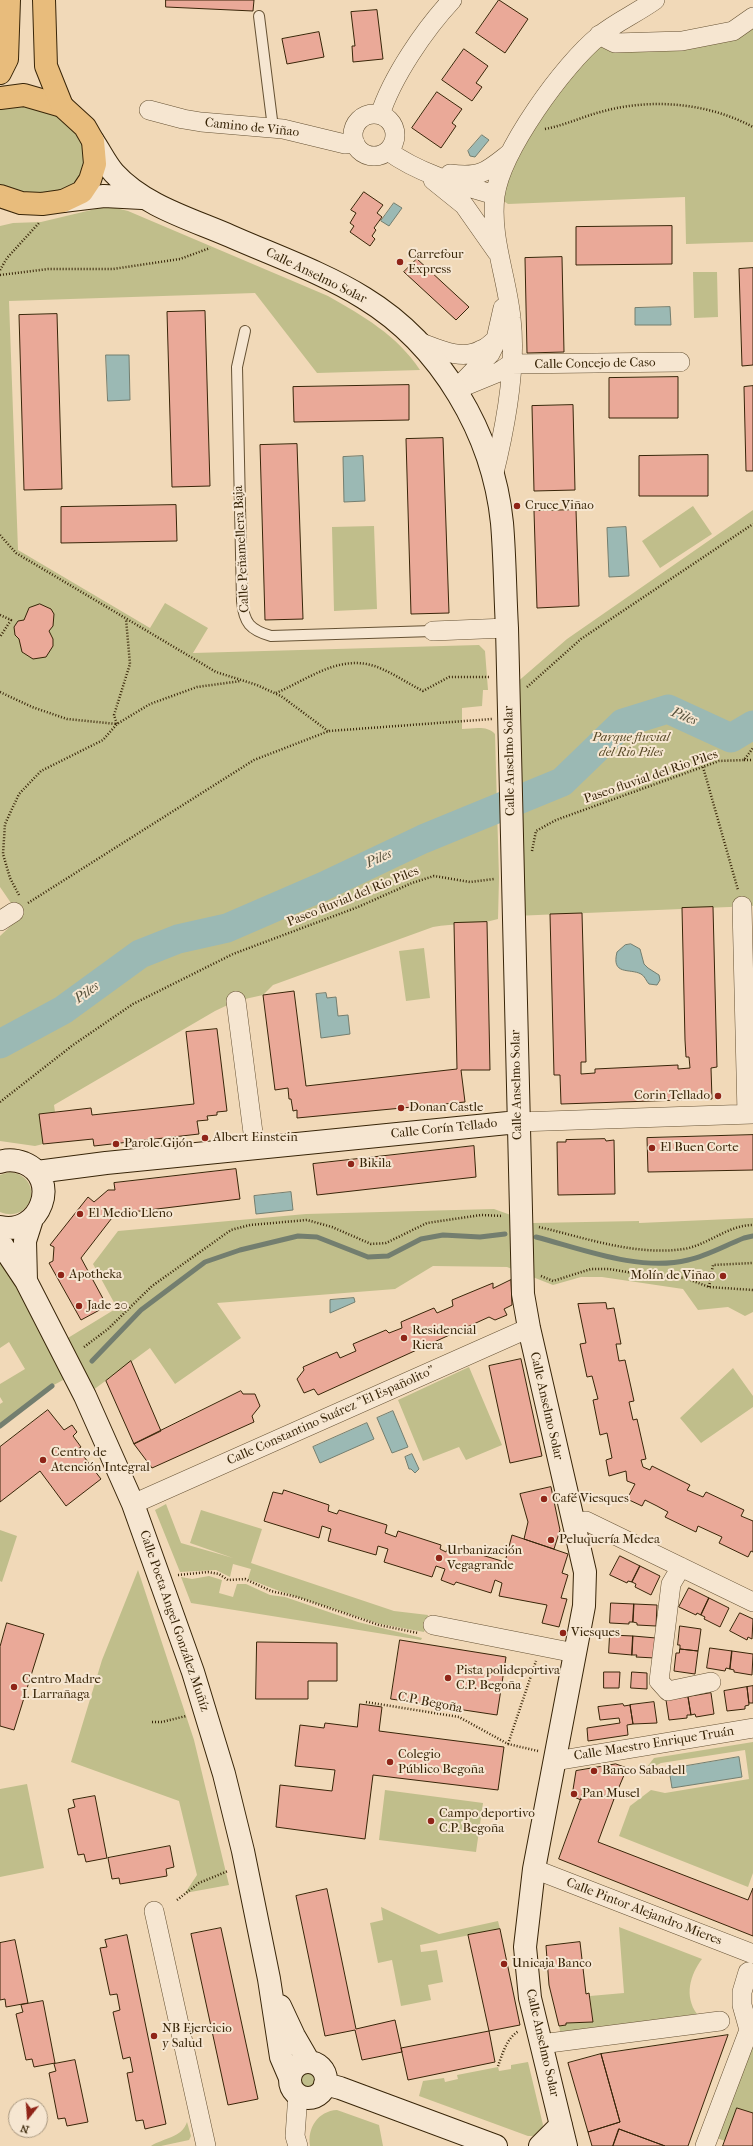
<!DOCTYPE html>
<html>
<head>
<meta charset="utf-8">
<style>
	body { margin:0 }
	#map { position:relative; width:753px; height:2146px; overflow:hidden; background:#f1d9b8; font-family:"IM FELL French Canon",serif }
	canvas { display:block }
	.north { position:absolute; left:8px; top:2098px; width:40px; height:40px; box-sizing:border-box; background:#f6e6d1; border:1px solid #aa9981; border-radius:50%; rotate:197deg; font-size:11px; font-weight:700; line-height:16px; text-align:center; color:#382508 }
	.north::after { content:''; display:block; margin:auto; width:14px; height:18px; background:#8f2418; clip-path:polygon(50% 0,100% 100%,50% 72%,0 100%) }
</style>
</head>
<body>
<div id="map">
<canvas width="753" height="2146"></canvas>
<div class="north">N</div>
</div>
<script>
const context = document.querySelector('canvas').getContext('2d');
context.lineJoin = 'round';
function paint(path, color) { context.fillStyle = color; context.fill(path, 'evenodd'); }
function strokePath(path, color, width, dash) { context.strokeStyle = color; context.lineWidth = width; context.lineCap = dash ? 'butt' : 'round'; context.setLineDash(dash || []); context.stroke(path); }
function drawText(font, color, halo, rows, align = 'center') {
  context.font = font + ' "IM FELL French Canon",serif'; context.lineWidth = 4; context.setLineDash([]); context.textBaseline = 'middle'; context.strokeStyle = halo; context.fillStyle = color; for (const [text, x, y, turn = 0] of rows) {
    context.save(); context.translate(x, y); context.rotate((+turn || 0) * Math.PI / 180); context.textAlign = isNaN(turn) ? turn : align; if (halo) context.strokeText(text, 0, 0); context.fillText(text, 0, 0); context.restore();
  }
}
paint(new Path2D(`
	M753 17V242L686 244 685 197 508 204 495 195 506 164 599 35 682 41Z
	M0 98 62 106 93 141 82 192 0 196Z
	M108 206 128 211 328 296C363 316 397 335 420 370L317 373 255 293 9 301 18 550 150 628 165 603 208 628 193 653 479 645 485 651 488 690H483L482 706 462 708V729C473 729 487 725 495 734L499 878 498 919C477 925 454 923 433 927L273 985 263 995 236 1001 215 1011 54 1105 55 1112 39 1114 43 1144 35 1146 0 1141V936L18 919 13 906 0 887V226L13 223 41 222Z
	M693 272H717L718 317 694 318Z
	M693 506 712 534 660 568 642 541Z
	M753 510V906L514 916 508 690 567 639Z
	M374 526 377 609 334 611 332 527Z
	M424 948 430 998 406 1001 399 951Z
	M10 1172C46 1177 32 1225 0 1212V1175Z
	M494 1209 533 1223 639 1221V1223L753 1218V1312L745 1316 728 1307 698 1310 683 1289 602 1277H581L553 1285 507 1267 433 1266 395 1289 217 1303 241 1338 175 1384 150 1348 85 1396 74 1374 52 1386 0 1426V1404L3 1402 0 1397V1384L25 1369 9 1342 0 1348V1255L58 1344 117 1308 93 1264 118 1231 306 1214Z
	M469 1367 502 1445 466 1460 459 1447 423 1461 398 1400Z
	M733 1368 753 1396V1407L701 1443 680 1418Z
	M166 1504 181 1543 233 1558 190 1543 201 1510 262 1529 251 1563 394 1611 428 1615 424 1632 380 1624 282 1592 248 1579 251 1569 233 1564 230 1577 216 1570 180 1572 155 1510Z
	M0 1530 17 1536 2 1582 0 1581Z
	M138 1570 194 1740 229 1885 185 1893 197 1875 179 1801 71 1762 102 1660Z
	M209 1576 222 1580 219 1593 233 1597 237 1584H246L270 1595 285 1597 358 1622 422 1638 421 1640 191 1603 181 1577 192 1579Z
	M753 1742V1873L748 1887 619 1836 630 1806 651 1790 665 1793 749 1779 745 1750 661 1763 643 1772 654 1758Z
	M27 1784 44 1868 0 1877V1789Z
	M385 1790 483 1803 476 1852 379 1840Z
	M381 1907 439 1934 498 1921 500 1929 420 1945 421 1952 437 1950 443 1982 428 1985 431 2000 401 2006 392 1960 378 1963 370 1923 383 1920Z
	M619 1927 702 1959C690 1975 684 1996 697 2014L561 2035 559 2026 566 2025V2023L593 2022 590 1996 624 1993Z
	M753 2039V2113L737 2108 725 2141 717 2138Z
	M528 2062 543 2125 542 2128 533 2136H528L419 2096 423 2081 444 2078 445 2082 458 2079 457 2075 498 2067 499 2071 511 2069V2065Z
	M305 2067 315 2069 320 2077 318 2087 310 2092 300 2091 296 2072Z
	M337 2110 379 2125 383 2146H310C307 2128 318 2111 337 2110Z
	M187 2122 191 2136 189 2140 161 2146H151C163 2138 182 2138 187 2122Z`), '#c0be8b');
const water = new Path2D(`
	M482 135 489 140 475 157 470 156 468 151Z
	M394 203 402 208 389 226 381 221Z
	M670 307 671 325H635V308Z
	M106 355H129L130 400 108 401Z
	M363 456 365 501 344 502 343 457Z
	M626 527 629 576 609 577 607 528Z
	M631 944 640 949 644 964 648 968 659 975 660 980 657 985 649 984C646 981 645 976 641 974 630 968 611 976 617 952L625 945Z
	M326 993 327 998 336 997 338 1016 348 1015 350 1034 321 1038 316 994Z
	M291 1192 293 1210 256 1214 254 1196Z
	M354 1298 355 1302 330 1313V1300Z
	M393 1411 408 1447 392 1453 377 1418Z
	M367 1423 374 1439 320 1463 313 1447Z
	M412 1454 419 1469 415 1473 411 1469H409L405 1457Z
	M739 1757 742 1777 672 1788 669 1769Z`);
paint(water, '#9bb9b4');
strokePath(water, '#737e6f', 1);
strokePath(new Path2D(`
	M536 1237C582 1249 640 1272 688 1260 707 1256 726 1245 744 1238L753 1236
	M92 1361 141 1310 205 1262 240 1250 298 1236 317 1237 368 1257 388 1256 421 1239 443 1235 480 1237 505 1234
	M0 1426 52 1386`), '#737e6f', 5);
strokePath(new Path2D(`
	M0 1044 63 1010 140 954 178 939 227 928 324 886 423 839 562 782 623 723 668 709 731 738 753 725`), '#9bb9b4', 29);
const building = new Path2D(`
	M166 0H254L253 11 166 7Z
	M499 0 528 19 505 53 476 33Z
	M377 10 383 59 353 62 352 46H355L351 12Z
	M319 32 324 57 287 64 282 39Z
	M464 49 488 66 476 83 482 87 472 101 442 80Z
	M437 92 462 109 452 123 456 126 441 148 412 128Z
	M364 192 383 205 377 213 382 217 374 228 376 230 372 236 375 239 370 246 350 232 354 226 350 223 356 213 351 210Z
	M672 226V264L576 265V227Z
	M562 257 564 352 527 353 525 258Z
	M417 259 469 307 456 320 404 272Z
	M753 268V365L742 366 739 269Z
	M205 311 210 486 172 487 167 312Z
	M57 314 62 489 24 490 19 315Z
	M678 377V418H609V378Z
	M409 385V420L294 422 293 387Z
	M753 386V471H746L744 387Z
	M573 405 575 490 534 491 532 406Z
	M443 438 449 613 411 614 406 439Z
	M297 444 303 619 265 620 260 445Z
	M708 455V496H639V456Z
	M176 505 177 541 61 543V507Z
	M576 510 579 606 537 608 534 511Z
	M40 604 51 609 54 614 53 626 49 631 53 639V646L46 657 33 659 22 652 19 639 15 635 14 627 18 621 24 620 29 608Z
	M713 907 717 1067 711 1068 712 1099 561 1104 560 1075H554L550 914 582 913 586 1062H581V1074L595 1073V1069L678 1065V1069L690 1068 689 1057H686L685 1040 682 908Z
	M487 922 490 1070H461L465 1102 297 1118V1110L293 1111 291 1099H289L288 1088 275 1090 263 995 294 991 306 1086 457 1069 454 923Z
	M217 1029 227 1111 217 1112V1115L207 1116 208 1120 197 1121 199 1134 94 1146 93 1139 43 1144 39 1114 91 1108 92 1115 194 1104 186 1032Z
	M753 1135V1170L648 1172 647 1138Z
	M605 1139 606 1141 614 1140 615 1194 558 1195 557 1142H566V1140Z
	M474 1146 476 1177 317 1195 313 1164Z
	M236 1169 240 1199 115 1214 81 1258 107 1306 81 1320 49 1263 53 1261 54 1247 50 1245 88 1197 94 1202 108 1190H115L114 1183Z
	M511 1280 512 1305 504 1309 507 1315 495 1320 489 1317 318 1395 314 1389 304 1393 297 1379 304 1370 303 1367 337 1352 340 1358 356 1351 353 1344 386 1330 389 1333 402 1328 401 1322 434 1308 437 1313 453 1306 452 1300 493 1283V1288Z
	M606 1303 607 1309 614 1308 621 1344H616L619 1361 625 1360 634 1401 629 1402 633 1420 637 1419 646 1459 641 1460 643 1467 650 1470 652 1466 690 1485 687 1490 703 1497 706 1492 744 1510 741 1516 753 1521V1552L751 1551 748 1557 719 1543 722 1537 711 1532 698 1526 696 1532 665 1517 668 1512 657 1506 645 1500 642 1506 627 1499 635 1484 627 1481 626 1471 609 1476 606 1460 612 1458 607 1433 600 1435 593 1400 598 1399 592 1376 587 1377 580 1344 586 1343 578 1304Z
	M521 1359 542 1456 510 1463 489 1366Z
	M131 1361 161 1431 134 1444 106 1381Z
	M241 1391 243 1394H255L260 1406 252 1416 254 1422 152 1468 134 1444Z
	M48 1410 64 1430 72 1425 77 1432 73 1436 81 1447 78 1449 101 1479 66 1506 40 1471 0 1502V1447Z
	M551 1487 560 1530 554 1549 524 1539 528 1522 520 1494Z
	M284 1490 329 1505 328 1511 337 1514 339 1510 387 1525 385 1533 396 1537 398 1531 441 1545 440 1549 446 1552 448 1548 454 1551 455 1547 505 1562 512 1535 568 1554 562 1573 568 1575 561 1598 567 1599 559 1627 542 1623 547 1605 499 1596 502 1583 495 1580 491 1593 456 1582 454 1585 441 1580 445 1569 436 1566 432 1577 384 1562 388 1549 378 1546 376 1555 328 1541 331 1529 322 1526 319 1538 264 1521 273 1492 282 1494Z
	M620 1556 640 1566 632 1582 628 1581 627 1583 610 1575Z
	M640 1566 660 1576 651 1595 635 1587 636 1584 632 1582Z
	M689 1588 709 1598 701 1615 697 1613 696 1615 679 1607Z
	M709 1598 729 1608 720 1627 704 1619 705 1617 701 1615Z
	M611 1603 634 1604 633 1622H629V1624L610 1623Z
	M634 1604 657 1605 656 1626 637 1625V1623L633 1622Z
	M740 1613 753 1619 752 1639 748 1637 747 1640 730 1631Z
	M7 1623 44 1634 14 1730 0 1726V1647Z
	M680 1626 701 1629 698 1651 680 1649V1645H678Z
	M610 1635 633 1636 632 1655 609 1653Z
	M633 1636 656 1638 655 1658 636 1657 637 1655H632Z
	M400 1640 506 1657 497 1715 391 1699Z
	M257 1642 337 1643V1681H308V1699H256Z
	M710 1648 732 1651 730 1669 726 1668 725 1671 707 1668Z
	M680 1649 698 1651 695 1674 674 1671 676 1653H679Z
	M732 1651 753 1654 752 1675 734 1672V1670L730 1669Z
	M604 1672H620L619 1688H604Z
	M632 1672 647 1673V1689L631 1688Z
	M753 1686V1703H749L747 1687Z
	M747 1687 749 1705 745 1706V1709L727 1711 724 1691Z
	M711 1693 714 1714 696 1717 695 1714 691 1715 688 1697Z
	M688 1697 691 1715H687V1718L669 1720 666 1700Z
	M654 1702 657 1723 633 1724 630 1705Z
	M360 1704 382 1707 379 1731 504 1747 498 1790 373 1775 365 1839 276 1827 280 1785 332 1791 335 1770 295 1766 300 1725 324 1728 325 1723 357 1727Z
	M623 1704 624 1706 630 1705 633 1724 627 1725 628 1735 588 1741 587 1728 620 1723 619 1718 600 1720 598 1707Z
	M616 1764 627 1768 614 1799 585 1788 581 1800 572 1796 576 1771Z
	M585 1788 614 1799 598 1842 748 1900 753 1888V1936L559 1859Z
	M95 1796 107 1858 86 1862 84 1854 78 1855 68 1809 75 1807 73 1800Z
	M170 1846 174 1867 166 1869 167 1876 120 1884 119 1878 112 1879 108 1858Z
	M327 1889 356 2029 395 2020 402 2052 362 2060 355 2030 325 2036 296 1896Z
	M221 1928 258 2099 228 2105 191 1934Z
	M500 1929 520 2025 489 2031 495 2062 408 2080 401 2048 489 2031 468 1935Z
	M127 1935 166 2124 145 2129 143 2120 136 2121 127 2073 133 2072 130 2057 123 2059 113 2012 120 2010 117 1994 110 1995 100 1948 107 1947 105 1940Z
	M15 1940 28 2003 6 2007 5 1999 0 2000V1943Z
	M580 1942 586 1994 589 1993 593 2022 566 2023V2025L559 2026 549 1985 546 1946Z
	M43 2001 55 2063 34 2067 32 2059 26 2060 16 2014 23 2012 21 2005Z
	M728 2035 688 2146H665L619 2129 613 2146H592L588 2132 620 2122 601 2054Z
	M601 2054 620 2122 588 2132 568 2063Z
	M75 2060 88 2122 67 2126 65 2118 58 2119 49 2073 56 2071 54 2064Z
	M737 2108 753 2113V2146H723Z
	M619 2129 665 2146H613Z`);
paint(building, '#eaa998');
strokePath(building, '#382508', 1);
const lane = new Path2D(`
	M259 16 273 128
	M245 331 237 367 242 601C244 623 250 630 271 636L433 631`);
const street = new Path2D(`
	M599 35 615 43 682 41 733 31 753 17
	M149 110 183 119 201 122 283 129 345 144 355 143
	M353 135a21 21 0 1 1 42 0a21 21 0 1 1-42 0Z
	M380 115C392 77 425 29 452 0
	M388 151C420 174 458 184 495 195
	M450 174C481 178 486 172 510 153
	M433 180 464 205 497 252
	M419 342C438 349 462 361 481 350 487 348 492 343 496 339L503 308
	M511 364 680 362
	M460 388 499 372 511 364
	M456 389 490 354 494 346
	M493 477C505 429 517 368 511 318 507 277 490 238 495 196 501 151 564 64 599 36 616 22 637 13 655 0
	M433 631 507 628
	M742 906 747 1114
	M0 921 14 912
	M236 1001 255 1148
	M518 1122 753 1114
	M133 1504 529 1328
	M573 1523 586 1521 753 1602
	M681 1567 671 1584 659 1681 668 1691 711 1682
	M433 1625 575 1653
	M555 1761 753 1728
	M534 1869 753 1954
	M154 1911 206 2146
	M541 2044 720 2021
	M298 2146 295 2136 298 2094
	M705 2146 749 2030 742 2005V1992L748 1972`);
const secondary = new Path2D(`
	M93 141C100 151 106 164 114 173 144 206 191 219 230 236 273 255 324 273 364 298 441 345 493 434 502 523 505 558 505 593 507 628L523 1294 529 1328 585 1572 584 1606 534 1869 525 1947 530 1998 566 2146
	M63 201 104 196 142 198
	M0 1162C8 1159 16 1160 24 1163 61 1178 41 1236 0 1227
	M37 1172 106 1163 518 1122
	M0 1242 26 1281 85 1396 133 1504 193 1672 224 1774 243 1851 269 1979 281 2057 290 2078
	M26 1281 25 1241 32 1219
	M280 2006 294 2036 309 2062
	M290 2080a18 18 0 1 1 36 0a18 18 0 1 1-36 0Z
	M325 2084 340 2088 496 2146
	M540 2146 561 2125`);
const primary = new Path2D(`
	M0 98 24 95 62 106 85 127 93 141 95 164 90 180 82 192 63 201 42 204 21 203 0 196`);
const highway = new Path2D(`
	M44 0 46 66 62 106
	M0 73 7 59 9 0`);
strokePath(lane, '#665234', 12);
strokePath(street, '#665234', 20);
strokePath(secondary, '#382508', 24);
strokePath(primary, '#382508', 24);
strokePath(highway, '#382508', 24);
strokePath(new Path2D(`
	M545 129C566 125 584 116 604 111 653 98 708 103 753 127
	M0 270 7 258 39 223
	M0 275 48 269H113L180 259 210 248
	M0 535 16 553 216 672 257 685 281 696 328 731
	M0 615 11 620 0 637
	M527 687 581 639 753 524
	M0 692 32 707 67 719 117 724 114 715 130 664 126 619
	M276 693C311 678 343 651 382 669 396 675 409 684 423 691L449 677H489
	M744 760H753
	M703 767 738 890
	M532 851 536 831 556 820 719 761 744 760 753 748
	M19 895 10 878 3 854 5 824 19 794 41 771 103 740 117 724 150 704 197 687 241 681
	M28 903 254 760 329 731 492 719
	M0 1102 73 1045 133 1004 233 954 358 907 412 883 434 876 470 882 494 879
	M539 1227C586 1238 635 1256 684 1249 708 1245 728 1225 753 1225
	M541 1276 553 1281 591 1269H609L651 1276 685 1278 709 1287 753 1290
	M709 1287 713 1265 753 1263
	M84 1347 108 1329 152 1286 231 1230 250 1225 307 1220 332 1227 371 1244 386 1243 427 1223 481 1215 503 1216
	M178 1575 208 1572 219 1574 228 1580 245 1579 271 1591 297 1597 379 1625 418 1633
	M366 1702 459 1717 508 1744 538 1751
	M152 1722H162L186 1716
	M508 1744 536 1661
	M177 1900 199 1883 228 1871
	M498 2066C502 2055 507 2037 519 2031`), '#382508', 2.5, [1, 2]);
strokePath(lane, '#f6e6d1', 10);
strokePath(street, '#f6e6d1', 19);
strokePath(secondary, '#f6e6d1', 22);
strokePath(primary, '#e8bc7c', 22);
strokePath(highway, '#e8bc7c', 22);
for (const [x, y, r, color] of [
	[400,262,4,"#8f2418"],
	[517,506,4,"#8f2418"],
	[718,1096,4,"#8f2418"],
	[401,1108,4,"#8f2418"],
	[205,1138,4,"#8f2418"],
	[116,1144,4,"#8f2418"],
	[652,1148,4,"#8f2418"],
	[351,1164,4,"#8f2418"],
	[80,1214,4,"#8f2418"],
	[61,1275,4,"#8f2418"],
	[723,1276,4,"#8f2418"],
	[79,1306,4,"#8f2418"],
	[404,1338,4,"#8f2418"],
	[43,1460,4,"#8f2418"],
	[544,1499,4,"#8f2418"],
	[551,1540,4,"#8f2418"],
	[439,1558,4,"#8f2418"],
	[563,1633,4,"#8f2418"],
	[448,1678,4,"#8f2418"],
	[14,1687,4,"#8f2418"],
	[390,1762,4,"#8f2418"],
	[594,1771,4,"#8f2418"],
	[574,1794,4,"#8f2418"],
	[431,1821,4,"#8f2418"],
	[504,1964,4,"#8f2418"],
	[154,2036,4,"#8f2418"]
]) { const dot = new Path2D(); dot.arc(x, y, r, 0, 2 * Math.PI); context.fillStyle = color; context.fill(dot); strokePath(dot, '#f6e6d1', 1.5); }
drawText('13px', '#382508', '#f6e6d1', [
	["Camino de Viñao",252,128,6],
	["Calle Anselmo Solar",316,276,26],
	["Calle Concejo de Caso",595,364,-1],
	["Calle Peñamellera Baja",242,549,-93],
	["Calle Anselmo Solar",510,761,-91],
	["Paseo fluvial del Rio Piles",651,777,-19],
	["Paseo fluvial del Rio Piles",353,897,-22],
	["Calle Anselmo Solar",517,1085,-91],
	["Calle Corín Tellado",444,1129,-6],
	["Calle Anselmo Solar",546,1406,77],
	["Calle Constantino Suárez \"El Españolito\"",331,1416,-24],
	["Calle Poeta Angel González Muñíz",174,1621,71],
	["C.P. Begoña",430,1703,11],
	["Calle Maestro Enrique Truán",654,1744,-9],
	["Calle Pintor Alejandro Mieres",644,1912,21],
	["Calle Anselmo Solar",542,2043,77]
]);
drawText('13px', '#382508', '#f6e6d1', [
	["Carrefour",408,255],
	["Express",408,270],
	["Cruce Viñao",525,506],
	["Corin Tellado",710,1096,"right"],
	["Donan Castle",409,1108],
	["Albert Einstein",213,1138],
	["Parole Gijón",124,1144],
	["El Buen Corte",660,1148],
	["Bikila",359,1164],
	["El Medio Lleno",88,1214],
	["Apotheka",69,1275],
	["Molín de Viñao",715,1276,"right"],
	["Jade 20",87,1306],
	["Residencial",412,1331],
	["Riera",412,1346],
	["Centro de",51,1453],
	["Atención Integral",51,1468],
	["Café Viesques",552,1499],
	["Peluquería Medea",559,1540],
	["Urbanización",447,1551],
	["Vegagrande",447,1566],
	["Viesques",571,1633],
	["Pista polideportiva",456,1671],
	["C.P. Begoña",456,1686],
	["Centro Madre",22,1680],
	["I. Larrañaga",22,1695],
	["Colegio",398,1755],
	["Público Begoña",398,1770],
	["Banco Sabadell",602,1771],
	["Pan Musel",582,1794],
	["Campo deportivo",439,1814],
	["C.P. Begoña",439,1829],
	["Unicaja Banco",512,1964],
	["NB Ejercicio",162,2029],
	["y Salud",162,2044]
], 'left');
drawText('italic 13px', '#5a4b29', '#f6e6d1', [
	["Parque fluvial",631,738],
	["del Rio Piles",631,753]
]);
drawText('italic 14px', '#56513c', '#f6e6d1', [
	["Piles",684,717,22],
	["Piles",379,859,-24],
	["Piles",87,993,-36]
]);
</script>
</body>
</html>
